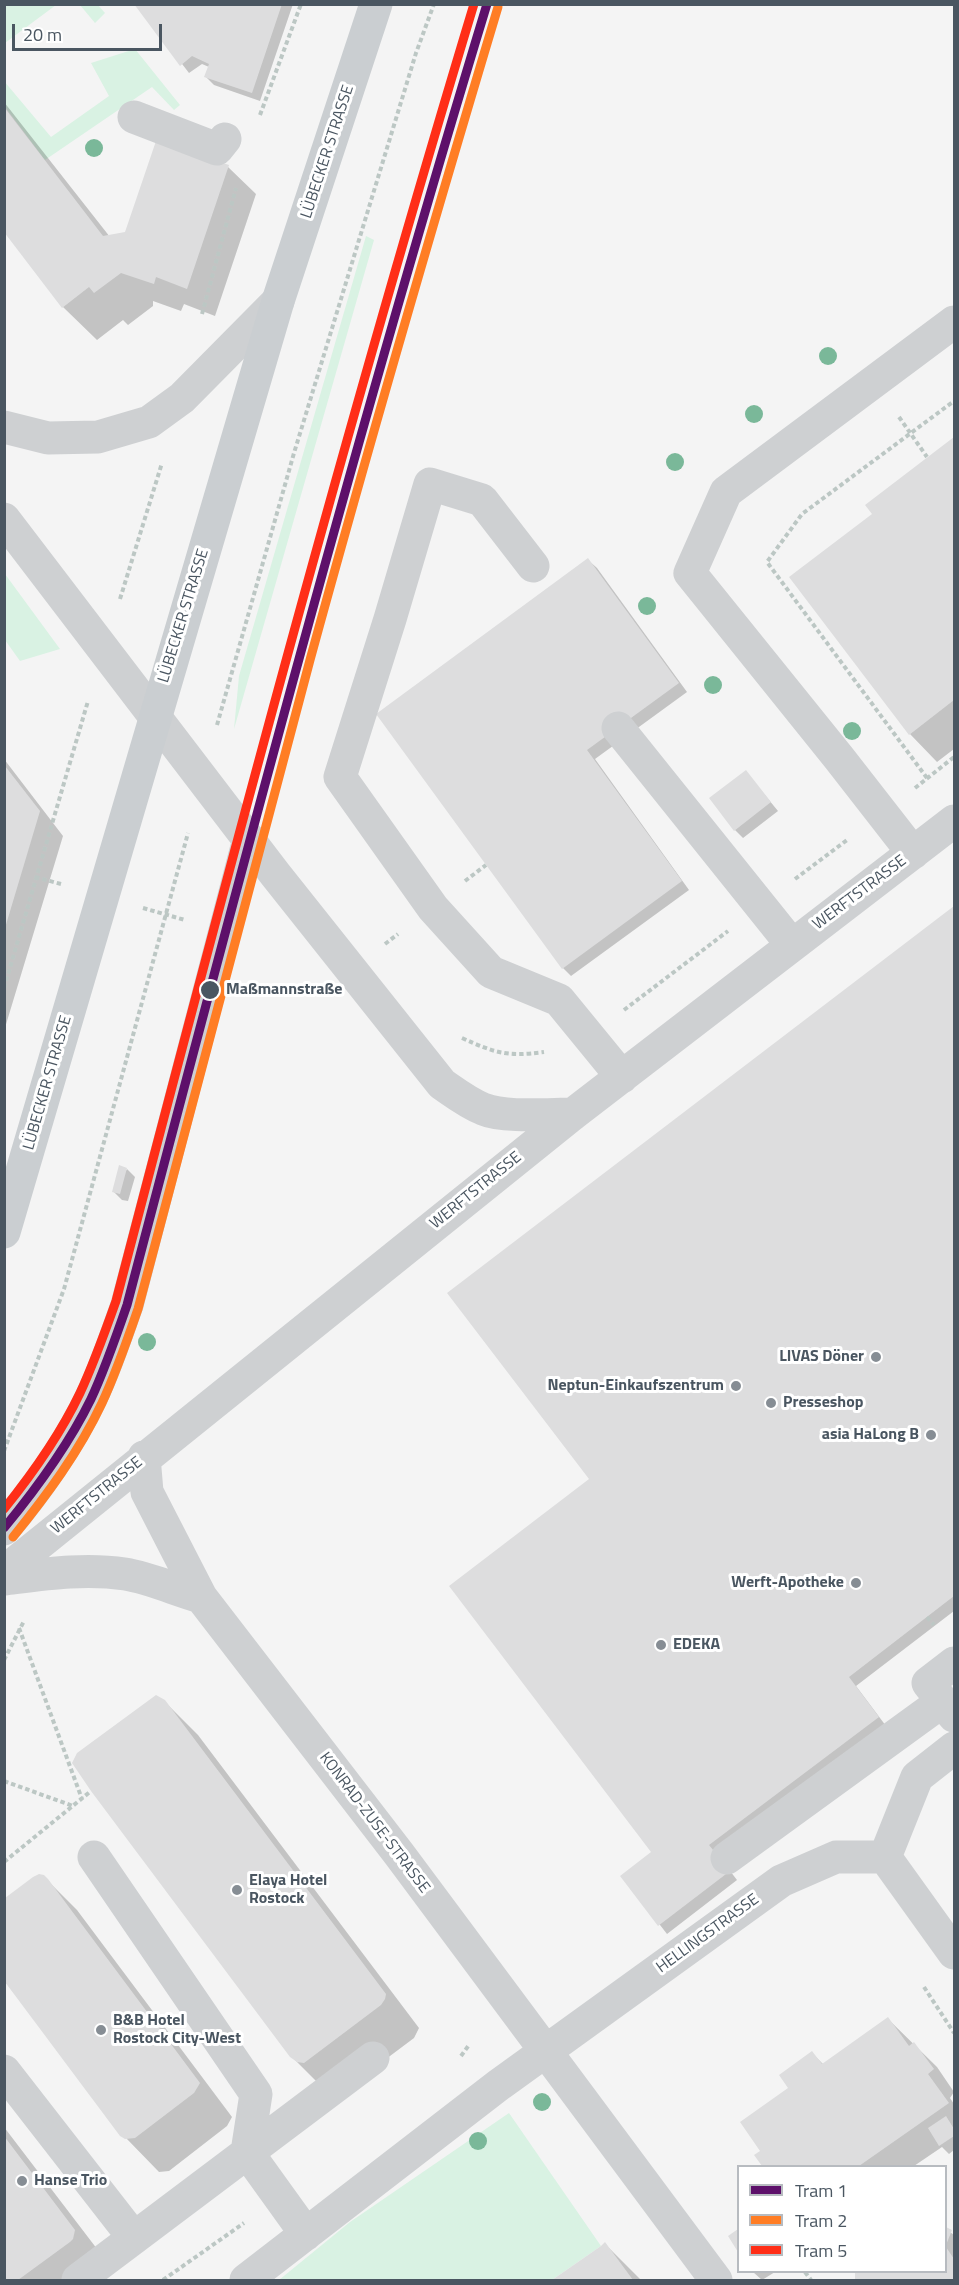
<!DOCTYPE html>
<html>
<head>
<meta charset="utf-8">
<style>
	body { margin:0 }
	#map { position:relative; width:959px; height:2285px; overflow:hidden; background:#f4f4f4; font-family:"Titillium Web",sans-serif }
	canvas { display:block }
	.frame { position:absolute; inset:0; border:6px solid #4a5661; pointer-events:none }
	.legend { position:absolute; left:737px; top:2165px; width:210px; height:108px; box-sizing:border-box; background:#fff; border:2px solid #b7bbc0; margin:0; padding:8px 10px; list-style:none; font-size:18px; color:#4a5661 }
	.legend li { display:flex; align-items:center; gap:12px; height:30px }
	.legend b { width:30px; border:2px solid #b7bbc0 }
	.scale { position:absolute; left:12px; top:24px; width:150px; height:27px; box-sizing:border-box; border:3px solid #4a5661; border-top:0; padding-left:8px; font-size:18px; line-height:21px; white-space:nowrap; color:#4a5661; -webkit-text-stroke:4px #fff; paint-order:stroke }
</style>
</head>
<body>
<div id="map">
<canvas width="959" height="2285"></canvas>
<div class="frame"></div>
<ul class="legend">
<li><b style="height:8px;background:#5d106a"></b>Tram 1</li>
<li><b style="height:8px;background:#ff7d24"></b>Tram 2</li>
<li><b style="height:8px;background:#ff2e17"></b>Tram 5</li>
</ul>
<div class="scale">20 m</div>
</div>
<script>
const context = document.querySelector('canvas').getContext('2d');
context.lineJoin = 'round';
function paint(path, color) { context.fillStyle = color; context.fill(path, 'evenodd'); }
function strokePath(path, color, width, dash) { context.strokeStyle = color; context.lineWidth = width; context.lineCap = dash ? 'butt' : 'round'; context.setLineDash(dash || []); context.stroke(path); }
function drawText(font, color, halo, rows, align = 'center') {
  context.font = font + ' "Titillium Web",sans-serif'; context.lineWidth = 6; context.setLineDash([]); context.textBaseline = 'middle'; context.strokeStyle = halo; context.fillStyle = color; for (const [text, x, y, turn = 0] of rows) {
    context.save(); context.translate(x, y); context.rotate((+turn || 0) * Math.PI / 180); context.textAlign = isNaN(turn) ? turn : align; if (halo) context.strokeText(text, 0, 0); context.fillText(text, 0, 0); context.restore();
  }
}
paint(new Path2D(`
	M5 4H56V5L5 43Z
	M80 5H98L105 13 95 23Z
	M135 49 180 105 174 110 152 87 45 160 5 107 4 81 51 137 109 96 91 63Z
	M366 236 374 240 234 729 239 676Z
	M4 574H5L60 649 20 661 5 640Z
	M509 2113 601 2246 552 2280H279L350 2222Z`), '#d9f2e3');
paint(new Path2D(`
	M136 4H293L260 101 214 85 206 77 209 67 202 64 189 73Z
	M4 102 110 237 126 233 228 167 256 194 215 316 184 304 181 311 153 301V306L128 325 123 320 97 340 63 307 4 229Z
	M954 439V749L937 762 910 734 875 514 867 505Z
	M588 560 597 568 687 692 595 759 689 890 571 976 563 968Z
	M4 759 63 836 4 1031Z
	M746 772 778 811 743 838 735 830Z
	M954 908V1611L856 1686 886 1726 717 1854 737 1880 667 1934 622 1876 653 1852 591 1480 449 1293Z
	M127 1169 135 1177 128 1201 122 1200 113 1191Z
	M164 1701 198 1735 419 2028 414 2038 338 2095 325 2090 291 2056Z
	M44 1877 77 1910 232 2117 227 2126 169 2171 159 2172 126 2138 4 1980V1901L33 1878Z
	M888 2019 937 2067 954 2092 950 2098 954 2104V2150L949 2154 942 2147 914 2166H764L756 2155 762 2151 790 2088 812 2053 824 2065Z
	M4 2127 107 2262 95 2280H4Z
	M946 2229 954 2235V2280H857L856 2272H946Z
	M605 2244 641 2280H554Z
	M753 2272H775L762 2280Z`), '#0003');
paint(new Path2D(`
	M134 4H282L252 93 204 77 209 64 192 56 180 66Z
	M4 107 103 236 125 232 156 141 229 165 187 289 156 277 154 284 121 273 94 293 89 287 62 308 4 232Z
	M954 437V700L909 735 789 577 872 514 865 505Z
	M588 558 679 683 587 750 682 881 562 969 376 714Z
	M5 766 40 811 5 928Z
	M746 770 771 802 734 831 709 798Z
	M954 906V1596L849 1677 879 1717 709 1845 730 1871 658 1926 620 1876 651 1852 449 1586 589 1479 447 1293Z
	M119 1165 127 1168 120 1194 112 1192Z
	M156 1695 165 1700 386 1994 385 1999 381 2005 304 2063 297 2062 290 2057 91 1791 72 1763 77 1753Z
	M39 1874 44 1875 48 1879 200 2083 194 2093 135 2138 125 2139 120 2136 5 1982V1898L33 1877Z
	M888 2017 909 2046 914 2042 934 2069 928 2074 949 2103 859 2166H762L754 2155 760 2151 740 2122 788 2088 779 2075 812 2051 822 2064Z
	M946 2116 954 2129V2136L939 2146 928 2128Z
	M4 2136 75 2230 73 2239 70 2242 18 2280H4Z
	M946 2227 952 2230 946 2245Z
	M738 2229V2252L728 2236Z
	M605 2242 633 2280H552L601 2246Z
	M946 2247 954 2259V2280H855V2272H946Z`), '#ddddde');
strokePath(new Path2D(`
	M260 115 301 4
	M202 314 236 188
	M899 417 927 457
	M120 599 162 463
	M217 725 294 453 416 53 434 4
	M927 778 767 562 802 514 954 401
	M915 788 954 757
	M35 877 61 884
	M795 879 847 840
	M465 881 486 865
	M143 908 185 920
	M385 944 398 934
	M4 988 88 701
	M624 1010 728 931
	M462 1038C495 1053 507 1057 544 1052
	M4 1451 64 1289 188 833
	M927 1617 934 1625
	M19 1628 82 1799
	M4 1660 24 1621
	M4 1781 73 1806
	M4 1862 91 1791
	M924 1987 954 2033
	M461 2056 469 2045
	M805 2272 811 2280
	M163 2280 244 2223`), '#bcc7c4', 4, [4.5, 3]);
strokePath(new Path2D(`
	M134 117 217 149 225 139
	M4 427 48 438 98 437 149 422 182 398 278 301
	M4 519 275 874 442 1084C455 1093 468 1103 483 1109 504 1118 549 1114 573 1114
	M533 566 482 500 430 484 390 619 340 777 433 908 491 972 559 1000 622 1077
	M618 728 792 945
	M913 853 839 758 690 573 726 492 954 322
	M144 1457 147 1492 201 1597 399 1854 716 2280
	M4 1529C34 1493 62 1454 84 1412 102 1378 114 1341 127 1305L249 839
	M4 1572 573 1114 954 821
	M4 1579C45 1574 84 1568 125 1574 150 1578 176 1590 201 1597
	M954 1663 928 1683 954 1716
	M94 1857 256 2094 247 2152 306 2234
	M885 1857 917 1777 954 1748
	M885 1857 954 1953
	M727 1858 943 1701
	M4 2071 134 2238
	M78 2280 373 2058
	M246 2280 500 2084 781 1881 836 1857H885`), '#ced0d2', 33);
strokePath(new Path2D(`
	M4 1232 278 301 376 4`), '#caced1', 33);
strokePath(new Path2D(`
	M4 1528C37 1488 68 1446 91 1399 105 1369 116 1337 127 1305 241 870 356 435 487 4`), '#5d106a', 9);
strokePath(new Path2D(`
	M13 1537C47 1495 79 1452 102 1403 116 1373 127 1341 138 1309 197 1093 252 876 310 660 370 441 433 224 498 7`), '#ff7d24', 9);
strokePath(new Path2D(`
	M4 1509C33 1473 60 1435 80 1393 94 1363 105 1332 116 1301 229 867 344 434 474 4`), '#ff2e17', 9);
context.fillStyle = '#7ab899';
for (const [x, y] of [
	[94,148],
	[828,356],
	[754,414],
	[675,462],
	[647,606],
	[713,685],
	[852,731],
	[147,1342],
	[542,2102],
	[478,2141]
]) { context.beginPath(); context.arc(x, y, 9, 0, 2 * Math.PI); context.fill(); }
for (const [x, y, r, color] of [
	[210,990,10,"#4a5661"],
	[876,1357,6,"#868d94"],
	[736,1386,6,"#868d94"],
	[771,1403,6,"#868d94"],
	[931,1435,6,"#868d94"],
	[856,1583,6,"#868d94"],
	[661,1645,6,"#868d94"],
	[237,1890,6,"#868d94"],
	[101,2030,6,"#868d94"],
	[22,2181,6,"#868d94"]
]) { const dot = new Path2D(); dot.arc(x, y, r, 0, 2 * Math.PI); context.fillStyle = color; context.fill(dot); strokePath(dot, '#fff', 2); }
drawText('16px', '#4a5661', '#fff', [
	["LÜBECKER STRASSE",328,152,-72],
	["LÜBECKER STRASSE",184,616,-73],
	["WERFTSTRASSE",860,893,-37],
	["LÜBECKER STRASSE",48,1083,-74],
	["WERFTSTRASSE",476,1191,-39],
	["WERFTSTRASSE",97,1496,-39],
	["KONRAD-ZUSE-STRASSE",374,1823,53],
	["HELLINGSTRASSE",708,1934,-36]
]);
drawText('bold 16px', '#4a5661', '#fff', [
	["Maßmannstraße",226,990]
], 'left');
drawText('bold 16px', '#4a5661', '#fff', [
	["LIVAS Döner",864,1357,"right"],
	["Neptun-Einkaufszentrum",724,1386,"right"],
	["Presseshop",783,1403],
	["asia HaLong B",919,1435,"right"],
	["Werft-Apotheke",844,1583,"right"],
	["EDEKA",673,1645],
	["Elaya Hotel",249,1881],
	["Rostock",249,1899],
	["B&B Hotel",113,2021],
	["Rostock City-West",113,2039],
	["Hanse Trio",34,2181]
], 'left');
</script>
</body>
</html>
